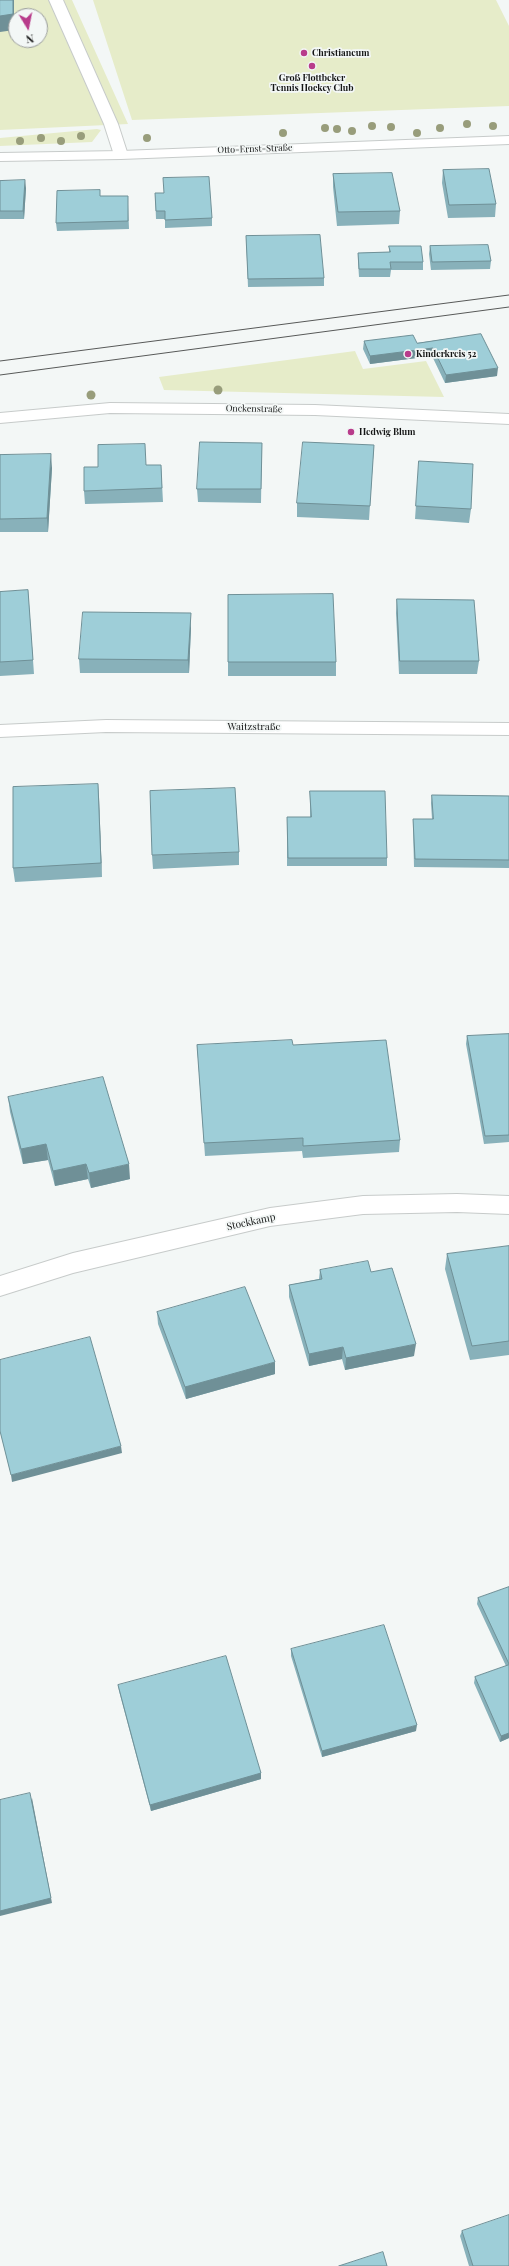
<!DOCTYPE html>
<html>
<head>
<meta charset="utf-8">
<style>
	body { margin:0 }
	#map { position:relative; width:509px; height:2266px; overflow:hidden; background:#f3f7f6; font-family:"Playfair Display",serif }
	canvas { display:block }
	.north { position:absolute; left:8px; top:8px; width:40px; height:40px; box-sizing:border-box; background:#f3f7f6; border:1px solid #9a9d9c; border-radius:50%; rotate:170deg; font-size:11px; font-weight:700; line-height:16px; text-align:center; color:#141515 }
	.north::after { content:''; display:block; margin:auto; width:14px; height:18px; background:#b83c8b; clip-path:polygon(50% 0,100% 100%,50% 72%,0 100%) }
</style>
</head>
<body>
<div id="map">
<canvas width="509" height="2266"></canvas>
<div class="north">N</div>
</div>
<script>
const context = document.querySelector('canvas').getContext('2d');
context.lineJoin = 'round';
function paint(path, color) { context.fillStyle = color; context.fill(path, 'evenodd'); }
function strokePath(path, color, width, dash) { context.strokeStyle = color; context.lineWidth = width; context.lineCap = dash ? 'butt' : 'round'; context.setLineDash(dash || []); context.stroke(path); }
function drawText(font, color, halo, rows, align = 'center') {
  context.font = font + ' "Playfair Display",serif'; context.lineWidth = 3.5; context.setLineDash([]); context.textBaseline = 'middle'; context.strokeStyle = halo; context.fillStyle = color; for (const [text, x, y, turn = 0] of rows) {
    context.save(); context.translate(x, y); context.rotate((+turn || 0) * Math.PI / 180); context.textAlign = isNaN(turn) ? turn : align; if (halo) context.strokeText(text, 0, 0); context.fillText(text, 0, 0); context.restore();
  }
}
paint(new Path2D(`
	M0 0H72L128 124 0 130ZM16 16H40V40H16Z
	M93 0H496L509 26V106L132 120Z
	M97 129 101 130 92 142 0 146V138Z
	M355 351 363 369 426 361 444 397 164 390 159 377Z`), '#e6ecc9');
const service = new Path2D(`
	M49 0H63L118 124 128 155 126 158H116L114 155 104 124Z`);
const minor = new Path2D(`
	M509 136V144L121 159 0 161V153L121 151Z
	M110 403 315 405 509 414V424L315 415 110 413 0 423V413Z
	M106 720 509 723V735L106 732 0 737V725Z
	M457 1194 509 1196V1214L457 1212 363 1214 270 1226 73 1273 0 1296V1276L73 1253 270 1208 363 1196Z`);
strokePath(service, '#c7cbca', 2);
strokePath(minor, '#c7cbca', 2);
paint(service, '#fff');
paint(minor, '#fff');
strokePath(new Path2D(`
	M0 361 509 295
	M0 375 509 307`), '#575958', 1);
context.fillStyle = '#989d7b';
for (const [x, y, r] of [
	[467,124,4],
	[372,126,4],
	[493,126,4],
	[391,127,4],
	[325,128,4],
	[440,128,4],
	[337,129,4],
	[352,131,4],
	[283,133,4],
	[417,133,4],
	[81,136,4],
	[41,138,4],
	[147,138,4],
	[20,141,4],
	[61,141,4],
	[218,390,4.5],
	[91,395,4.5]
]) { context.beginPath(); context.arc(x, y, r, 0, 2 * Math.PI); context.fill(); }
paint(new Path2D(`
	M443 170 496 204 495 217 448 218 442 183Z
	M333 174 400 211 399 224 337 226 333 187Z
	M0 181 26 188 24 219H0Z
	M155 193 212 218V226L165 228V219H156Z
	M100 196 128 204 129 229 57 231 56 223Z
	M246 236 324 278V286L248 287Z
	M389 246 423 262V270H391L390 277H359L358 261V253L389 252Z
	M430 246 491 261 490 269 431 270 429 254Z
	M481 334 497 376 445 383 432 356 370 364 363 349 364 341 417 343Z
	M262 443 261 503 198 502 197 489Z
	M374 445 369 520 297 517V503Z
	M0 455 52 468 48 532H0Z
	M419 461 471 509 469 523 415 519Z
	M161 465 163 502 85 504 84 491 98 467Z
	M28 590 34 674 0 676V592Z
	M228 595 336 662V676H228Z
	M397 599 479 661 477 674H399L396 613Z
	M191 627 189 673H80L79 659Z
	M98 784 102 877 15 882 13 868Z
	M310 791 387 858V866H287V817H310Z
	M432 795 509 796V868L414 867 413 827V819H432L431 803Z
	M239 852V865L153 869 152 855Z
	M509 1034V1142L484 1144 466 1044 467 1036Z
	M197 1045H293L400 1140 399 1152 303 1158 302 1151 205 1156Z
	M8 1097 130 1179 91 1188 88 1179 55 1186 48 1160 23 1164 10 1112Z
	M509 1246V1355L470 1360 445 1269 447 1254Z
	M320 1270 371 1272 414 1356 345 1370 342 1359 309 1366 289 1297V1285L319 1279Z
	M157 1312 275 1374 186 1399 158 1324Z
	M509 1587V1738L500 1742 474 1683 475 1677 506 1666 477 1604 478 1598Z
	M291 1649 416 1731 322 1757 291 1656Z
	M118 1685 261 1773V1779L151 1811 119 1691Z
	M462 2231 509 2266H469L460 2236Z`), '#88b1ba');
paint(new Path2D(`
	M13 0H14V30L0 32V16Z
	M25 180 26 188 24 219 23 211Z
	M433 348 432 356 370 364V356Z
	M498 368 497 376 445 383 446 375Z
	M51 454 52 468 48 532 47 518Z
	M191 613V627L189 673 188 660Z
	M98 784 99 797 102 877 101 863Z
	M46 1144 48 1160 23 1164 21 1149Z
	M86 1164 88 1179 55 1186 53 1171Z
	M129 1164 130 1179 91 1188 89 1173Z
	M416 1344 414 1356 345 1370 346 1358Z
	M343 1347 342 1359 309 1366V1354Z
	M275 1362V1374L186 1399 185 1387Z
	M121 1446 122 1453 12 1482 11 1475Z
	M417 1725 416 1731 322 1757V1751Z
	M509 1733V1738L500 1742 501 1736Z
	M261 1773V1779L151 1811 150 1805Z
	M32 1798 52 1903 0 1916V1911Z`), '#6f9097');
const building = new Path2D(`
	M0 0H13V14L0 16Z
	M489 169 496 204 449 205 443 170Z
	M392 173 400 211 338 212 333 174Z
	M209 177 212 218 165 220V211H156L155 193H164L163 178Z
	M25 180 23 211H0V181Z
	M100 190V196H128V221L56 223 57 191Z
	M320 235 324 278 248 279 246 236Z
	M488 245 491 261 432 262 430 246Z
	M389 246H421L423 262H390L391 269H359L358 253 390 252Z
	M481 334 498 368 446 375 433 348 370 356 364 341 413 335 417 343Z
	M200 442 262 443 261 489H197Z
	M303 442 374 445 370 506 297 503Z
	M145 444 146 465H161L162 488 84 491V467H98V445Z
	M51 454 47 518 0 519V455Z
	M419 461 473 464 471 509 416 506Z
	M28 590 33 660 0 662V592Z
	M333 594 336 662H228V595Z
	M397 599 474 600 479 661H400Z
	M83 612 191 613 188 660 79 659Z
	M98 784 101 863 13 868V787Z
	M235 788 239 852 152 855 150 791Z
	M310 791H385L387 858H288L287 817H311Z
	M432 795 509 796V860L415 859 413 819H433Z
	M509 1034V1135L485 1136 467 1036Z
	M292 1040 293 1045 386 1040 400 1140 303 1146V1138L204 1143 197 1045Z
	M103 1077 129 1164 89 1173 86 1164 53 1171 46 1144 21 1149 8 1097Z
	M509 1246V1341L472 1346 447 1254Z
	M368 1261 371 1272 392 1268 416 1344 346 1358 343 1347 309 1354 289 1285 322 1279 320 1270Z
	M245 1287 275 1362 185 1387 157 1312Z
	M90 1337 121 1446 11 1475 0 1431V1360Z
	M509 1587V1664L478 1598Z
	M384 1625 417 1725 322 1751 291 1649Z
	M226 1656 261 1773 150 1805 118 1685Z
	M509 1665V1733L501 1736 475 1677Z
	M30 1793 51 1898 0 1911V1800Z
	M509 2215V2266H473L462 2231Z
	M383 2252 387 2266H339Z`);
paint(building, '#9eced8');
strokePath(building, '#6f9097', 1);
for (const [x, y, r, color] of [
	[304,53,4,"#b83c8b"],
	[312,66,4,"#b83c8b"],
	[408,354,4,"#b83c8b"],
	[351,432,4,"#b83c8b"]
]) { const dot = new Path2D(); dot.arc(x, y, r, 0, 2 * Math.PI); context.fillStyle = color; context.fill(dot); strokePath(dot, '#f3f7f6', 1.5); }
drawText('bold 9px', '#141515', '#f3f7f6', [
	["Christianeum",312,53],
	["Groß Flottbeker",312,78,"center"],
	["Tennis Hockey Club",312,88,"center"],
	["Kinderkreis 52",416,354],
	["Hedwig Blum",359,432]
], 'left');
drawText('9px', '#141515', '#f3f7f6', [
	["Otto-Ernst-Straße",255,149,-2],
	["Onckenstraße",254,409,1]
]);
drawText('10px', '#141515', '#f3f7f6', [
	["Waitzstraße",254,727],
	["Stockkamp",251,1222,-12]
]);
</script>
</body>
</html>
